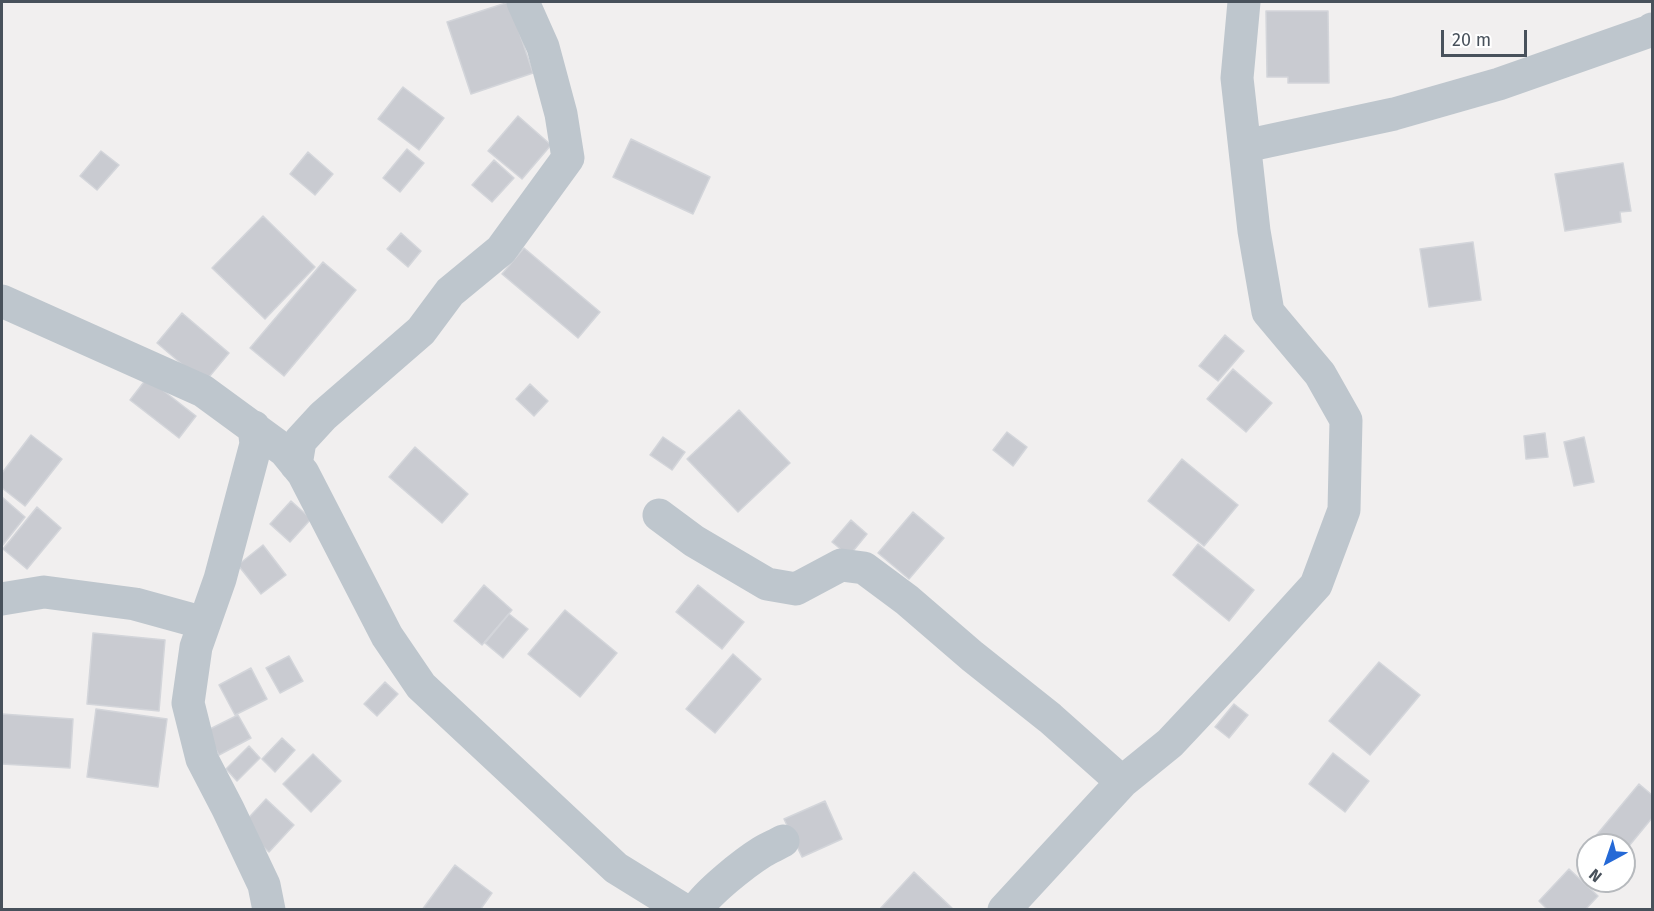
<!DOCTYPE html>
<html>
<head>
<meta charset="utf-8">
<style>
	body { margin:0 }
	#map { position:relative; width:1654px; height:911px; overflow:hidden; background:#f1efef; font-family:"Fira Sans",sans-serif }
	canvas { display:block }
	.frame { position:absolute; inset:0; border:3px solid #48515b; pointer-events:none }
	.north { position:absolute; left:1576px; top:833px; width:60px; height:60px; box-sizing:border-box; background:#fff; border:2px solid #b6b9bd; border-radius:50%; rotate:220deg; font-size:16px; font-weight:700; line-height:24px; text-align:center; color:#48515b }
	.north::after { content:''; display:block; margin:auto; width:21px; height:27px; background:#2569d6; clip-path:polygon(50% 0,100% 100%,50% 72%,0 100%) }
	.scale { position:absolute; left:1441px; top:30px; width:86px; height:27px; box-sizing:border-box; border:3px solid #48515b; border-top:0; padding-left:8px; font-size:18px; line-height:21px; white-space:nowrap; color:#48515b; -webkit-text-stroke:4px #fff; paint-order:stroke }
</style>
</head>
<body>
<div id="map">
<canvas width="1654" height="911"></canvas>
<div class="frame"></div>
<div class="north">N</div>
<div class="scale">20 m</div>
</div>
<script>
const context = document.querySelector('canvas').getContext('2d');
context.lineJoin = 'round';
function paint(path, color) { context.fillStyle = color; context.fill(path, 'evenodd'); }
function strokePath(path, color, width, dash) { context.strokeStyle = color; context.lineWidth = width; context.lineCap = dash ? 'butt' : 'round'; context.setLineDash(dash || []); context.stroke(path); }
const building = new Path2D(`
	M509 2 533 73 471 94 447 22Z
	M1266 11H1328L1329 83H1288V77H1267Z
	M403 87 444 118 419 150 378 119Z
	M518 116 551 145 522 179 488 151Z
	M631 139 710 177 693 214 613 177Z
	M407 149 424 163 400 192 383 178Z
	M101 151 119 165 97 190 80 176Z
	M308 152 333 174 315 195 290 174Z
	M494 160 514 178 492 202 472 185Z
	M1623 163 1631 211 1620 212 1621 222 1565 231 1555 174Z
	M263 216 315 267 265 319 212 268Z
	M401 233 421 251 408 267 387 249Z
	M1473 242 1481 300 1429 307 1420 249Z
	M524 248 600 312 578 338 502 274Z
	M323 262 356 290 284 376 250 348Z
	M182 313 229 353 204 383 157 343Z
	M1225 335 1244 351 1218 381 1199 366Z
	M1233 369 1272 403 1246 432 1207 399Z
	M147 378 196 416 179 438 130 400Z
	M530 384 548 401 534 416 516 399Z
	M739 410 790 463 738 512 687 459Z
	M1007 432 1027 447 1013 466 993 450Z
	M1545 433 1548 457 1526 459 1524 436Z
	M31 435 62 459 25 506 2 488V473Z
	M663 437 685 452 672 470 650 455Z
	M1584 437 1594 482 1574 486 1564 442Z
	M415 447 468 494 442 523 389 477Z
	M1182 459 1238 505 1204 546 1148 501Z
	M2 497 25 517 2 546Z
	M291 501 311 519 290 542 270 524Z
	M37 507 61 528 27 569 3 549Z
	M913 512 944 538 909 579 878 553Z
	M851 520 867 534 849 556 832 542Z
	M1198 544 1254 590 1229 621 1173 575Z
	M263 545 286 575 261 594 238 565Z
	M484 585 512 610 482 645 454 621Z
	M698 585 744 622 722 649 676 612Z
	M565 610 617 653 580 697 528 654Z
	M509 614 528 629 503 658 485 643Z
	M93 633 165 640 159 711 87 704Z
	M733 654 761 679 715 733 686 709Z
	M289 656 303 681 280 693 266 668Z
	M1379 662 1420 695 1370 755 1329 721Z
	M251 668 267 699 235 715 219 685Z
	M385 682 398 694 377 716 364 704Z
	M1234 704 1248 715 1229 738 1215 727Z
	M96 709 167 719 158 787 87 777Z
	M2 714 73 719 70 768 2 764Z
	M238 715 251 738 219 755 206 731Z
	M282 738 295 750 275 772 262 759Z
	M249 746 260 758 237 781 226 769Z
	M1333 753 1369 781 1345 812 1309 784Z
	M313 754 341 781 311 812 283 784Z
	M1639 784 1652 795V818L1624 852V845H1591L1589 844Z
	M266 799 294 825 269 852 241 826Z
	M825 801 842 839 802 857 784 819Z
	M455 865 492 893 480 910H422Z
	M1569 869 1598 896 1585 910H1548L1539 901Z
	M914 872 952 908 950 910H879Z`);
paint(building, '#c9cbd1');
strokePath(building, '#d3d5da', 1.5);
strokePath(new Path2D(`
	M1245 146 1394 114 1499 84 1650 31 1652 29
	M2 301 203 391 285 451 303 473 387 636 421 686 616 868 684 910
	M254 427 256 444 220 579 196 647 188 703 202 759 228 809 264 885 269 910
	M296 465 300 441 323 416 421 331 450 292 501 250 568 158 561 114 543 47 523 2
	M659 515 694 541 767 584 796 589 841 565 864 568 907 600 972 656 1050 718 1122 782
	M2 599 44 592 135 604 204 623
	M696 910C708 892 743 864 762 852 768 848 776 845 783 841
	M1004 910 1122 782 1170 743 1247 661 1316 585 1344 510 1346 420 1320 374 1268 312 1254 231 1237 78 1244 2`), '#bec6cd', 33);
</script>
</body>
</html>
